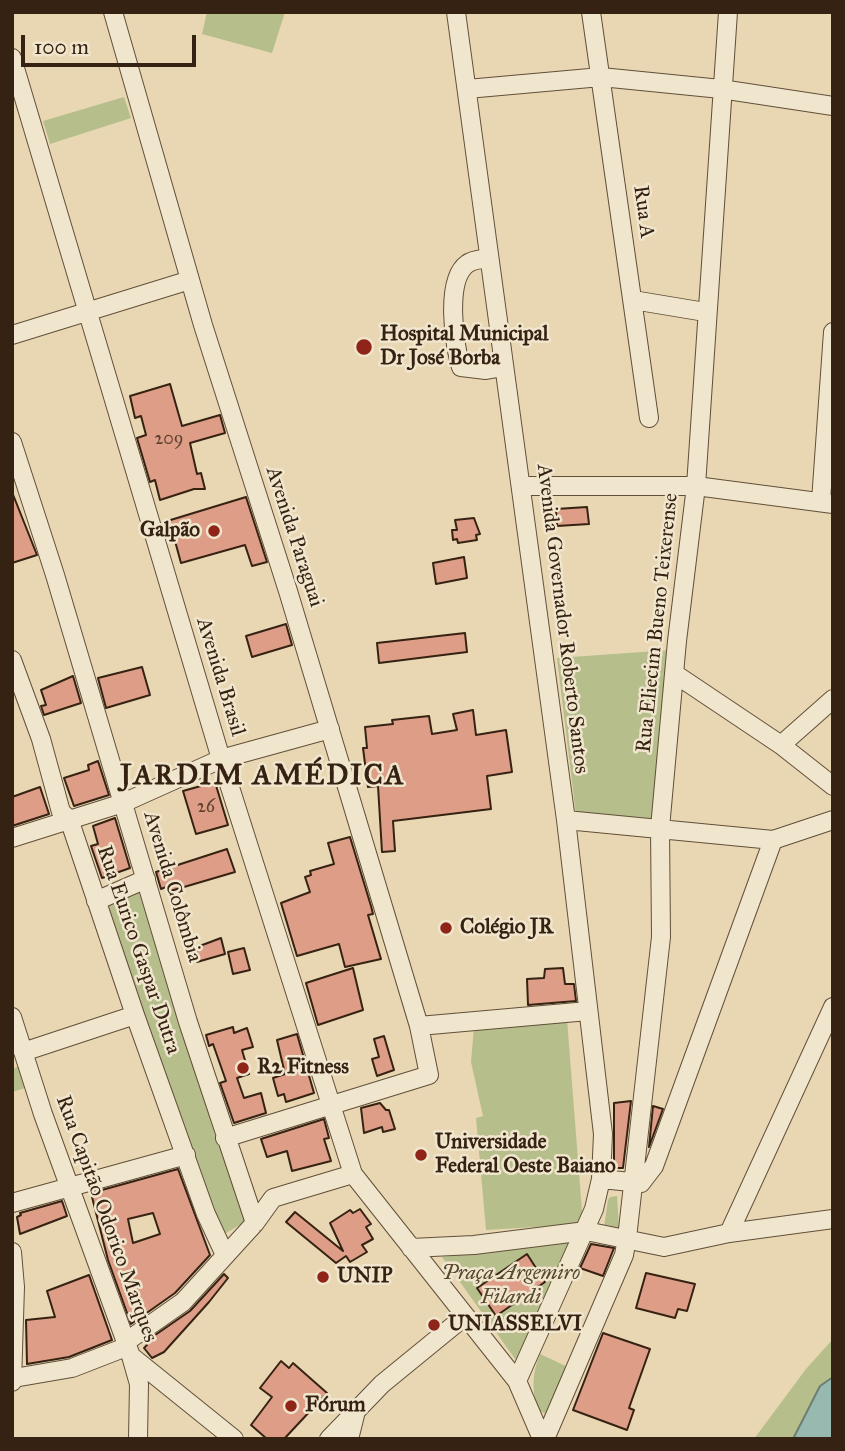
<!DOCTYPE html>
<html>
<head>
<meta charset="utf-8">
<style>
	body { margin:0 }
	#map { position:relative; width:845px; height:1451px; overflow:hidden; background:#e8d7b2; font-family:"IM FELL Great Primer",serif }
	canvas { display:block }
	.frame { position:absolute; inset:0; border:14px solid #362212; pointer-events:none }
	.scale { position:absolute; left:21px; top:35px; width:175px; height:32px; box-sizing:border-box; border:4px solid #362212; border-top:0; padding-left:9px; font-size:21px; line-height:24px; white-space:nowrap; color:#362212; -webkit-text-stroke:5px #f0e5cd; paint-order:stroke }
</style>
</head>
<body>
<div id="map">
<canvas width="845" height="1451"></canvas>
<div class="frame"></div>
<div class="scale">100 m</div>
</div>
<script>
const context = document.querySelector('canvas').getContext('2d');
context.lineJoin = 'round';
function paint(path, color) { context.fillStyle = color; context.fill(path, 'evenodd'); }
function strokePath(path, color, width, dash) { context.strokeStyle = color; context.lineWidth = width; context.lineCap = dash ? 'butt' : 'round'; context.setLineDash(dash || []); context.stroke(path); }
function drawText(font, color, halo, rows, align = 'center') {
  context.font = font + ' "IM FELL Great Primer",serif'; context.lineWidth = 5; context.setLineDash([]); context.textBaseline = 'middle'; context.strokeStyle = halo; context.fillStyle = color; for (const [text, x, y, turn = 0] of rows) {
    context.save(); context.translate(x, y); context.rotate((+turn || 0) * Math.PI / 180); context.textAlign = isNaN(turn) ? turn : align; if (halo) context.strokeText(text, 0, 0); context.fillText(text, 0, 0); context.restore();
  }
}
paint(new Path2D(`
	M207 12H285L272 53 202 34Z
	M124 97 131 118 50 144 43 121Z
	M671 650 657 822 576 815 557 658Z
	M141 890 216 1139 246 1216 245 1222 226 1233 220 1230 105 908Z
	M567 1019 583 1224 486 1230 476 1118 483 1116 471 1062 474 1027Z
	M18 1066 25 1088 12 1092V1070Z
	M617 1196 619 1228 604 1227 608 1200 610 1197Z
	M574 1240 518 1363 442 1257Z
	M833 1339V1401L803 1439H754L806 1369Z
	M540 1354 568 1367 547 1415 537 1409C532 1388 532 1374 540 1354Z`), '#b6be8c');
const water = new Path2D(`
	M833 1377V1439H793L820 1386Z`);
paint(water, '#97b9b0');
strokePath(water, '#707d71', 2);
const building = new Path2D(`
	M170 384 182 426 220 415 225 433 190 443 197 474 201 473 205 489H194L160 500 155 480 150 482 137 438 146 435 141 416 135 418 130 396Z
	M12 492 37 555 12 563Z
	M246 497 267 562 252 566 245 545 181 563 175 541 171 543 164 522Z
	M587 507 589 524 557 526 556 509Z
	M474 518 480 534 476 535 477 540 458 543 457 539 453 540 452 530H457L455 520Z
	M464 557 467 578 436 584 433 563Z
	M286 624 292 645 252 657 246 636Z
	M465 633 467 652 379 663 377 643Z
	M142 667 150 695 106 708 98 678Z
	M73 676 81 703 44 715 41 706 46 705 41 690Z
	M473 710 476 735 506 730 512 772 487 776 491 809 393 821 395 851 382 852 378 786 368 787 363 748H367L365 727 393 724 392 720 429 716 432 734 457 730 453 714Z
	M98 761 109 795 74 806 64 778 89 770 88 765Z
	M215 782 228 825 196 834 183 791Z
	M40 787 49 814 12 826V797Z
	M115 818 130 868 102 878 91 846 98 844 93 826Z
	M350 837 371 906 373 914 368 915 381 959 345 967 339 944 297 956 281 903 310 892 305 877 311 875 310 871 334 864 328 843Z
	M227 849 235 872 167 892 166 887 161 889 156 872Z
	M221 938 225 954 197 962V947Z
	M244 948 250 970 233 974 228 952Z
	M353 968 363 1010 318 1025 306 983Z
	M563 968 565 984H574L576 1001 528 1005 527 979 544 978 545 969Z
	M233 1027 234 1033 247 1028 253 1047 242 1050 249 1074 237 1078 244 1098 261 1093 266 1113 234 1123 220 1083 226 1081 213 1044 209 1046 206 1035Z
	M297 1034 314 1093 286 1102 284 1094 278 1096 273 1078 285 1074 277 1040Z
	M384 1036 394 1070 377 1076 372 1059 379 1057 374 1039Z
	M631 1101 623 1168H614V1103Z
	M380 1103 386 1110H389L395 1129 383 1132 382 1127 364 1133 361 1108Z
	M653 1106 663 1109 649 1147Z
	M324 1119 329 1138 324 1139 331 1161 292 1171 287 1151 267 1157 261 1139Z
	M178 1169 210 1255 175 1293 131 1324 108 1260 91 1193ZM153 1213 160 1234 133 1243 128 1219Z
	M62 1201 67 1216 20 1234 17 1217 21 1215 20 1213Z
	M360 1209 371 1224 366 1227 373 1239 362 1245 367 1252 350 1262 346 1256 336 1263 286 1222 295 1212 343 1251 330 1223 350 1210 353 1213Z
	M591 1244 614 1248 603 1276 580 1268Z
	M527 1254 545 1282 496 1316 477 1288Z
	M646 1273 695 1284 687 1311 678 1309 675 1318 636 1308Z
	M224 1274 228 1278 209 1302 164 1352 152 1358 144 1348 147 1345 145 1342 190 1311Z
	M89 1275 112 1340 69 1357 27 1364 26 1320 55 1317 47 1291Z
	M603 1333 650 1349 629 1408 634 1410 627 1430 573 1410Z
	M281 1361 289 1368 293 1363 327 1393 284 1439H267L251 1425 272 1397 260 1388Z`);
paint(building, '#dd9d86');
strokePath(building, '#362212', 2);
const minor = new Path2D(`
	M113 12 203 325 288 591 419 1026 429 1075 225 1138
	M456 12 566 820 603 1134 601 1179 594 1209 517 1381
	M591 12 649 418
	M12 58 221 759 353 1174 517 1381 542 1439
	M467 89 601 77 721 89 833 106
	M488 258C481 259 472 260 467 264 445 280 454 345 461 367L486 370 503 367
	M633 300 705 312
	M12 335 190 280
	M12 442 55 575 188 1022 255 1223
	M522 486H696L833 504
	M821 501 833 332
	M12 660 41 739 61 812 69 819 135 1015 206 1214 225 1255
	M675 674 781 745 833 786
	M781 745 833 699
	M566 820 773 840 833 820
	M12 838 123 803 221 759 330 729
	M96 901 146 879
	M12 1017 43 1114 131 1356 139 1384 138 1439
	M419 1026 588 1011
	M23 1052 135 1015
	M601 1179 641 1183 654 1166 773 840
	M12 1203 186 1155
	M729 1233 833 1007
	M411 1248 474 1245 586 1231 664 1247 729 1233 833 1219
	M12 1252 15 1287 12 1382
	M131 1356 234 1439
	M14 1378 72 1368 126 1347 130 1339 183 1302 255 1223 273 1198 353 1174
	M329 1439 382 1384 464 1317
	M349 1439 355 1415
	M545 1439 624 1255 627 1238 661 937 660 828 677 641 696 486 728 12`);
strokePath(minor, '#624f3a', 20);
strokePath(minor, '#f0e5cd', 18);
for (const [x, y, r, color] of [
	[364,347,9,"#8f2418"],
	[214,531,7,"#8f2418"],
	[446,928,7,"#8f2418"],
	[243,1068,7,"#8f2418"],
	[421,1155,7,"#8f2418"],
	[323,1277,7,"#8f2418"],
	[434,1325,7,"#8f2418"],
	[291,1406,7,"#8f2418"]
]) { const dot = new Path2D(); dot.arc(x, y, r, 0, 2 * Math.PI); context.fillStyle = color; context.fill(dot); strokePath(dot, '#f0e5cd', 2.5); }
drawText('18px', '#60412f', null, [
	["209",169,440],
	["26",206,808]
]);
drawText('21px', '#362212', '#f0e5cd', [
	["Rua A",643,212,82],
	["Avenida Paraguai",294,537,72],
	["Avenida Governador Roberto Santos",562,619,83],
	["Rua Eliecim Bueno Teixerense",658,623,-84],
	["Avenida Brasil",220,677,73],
	["Avenida Colômbia",172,887,73],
	["Rua Eurico Gaspar Dutra",138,950,71],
	["Rua Capitão Odorico Marques",106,1219,70]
]);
drawText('bold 21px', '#362212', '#f0e5cd', [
	["Hospital Municipal",380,335],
	["Dr José Borba",380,359],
	["Galpão",200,531,"right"],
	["Colégio JR",460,928],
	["R2 Fitness",257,1068],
	["Universidade",435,1143],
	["Federal Oeste Baiano",435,1167],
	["UNIP",337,1277],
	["UNIASSELVI",448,1325],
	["Fórum",305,1406]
], 'left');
drawText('italic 21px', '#564930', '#f0e5cd', [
	["Praça Argemiro",511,1274],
	["Filardi",511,1298]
]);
context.letterSpacing = '2px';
drawText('bold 28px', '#362212', '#f0e5cd', [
	["JARDIM AMÉDICA",263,777]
]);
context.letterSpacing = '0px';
</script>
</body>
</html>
